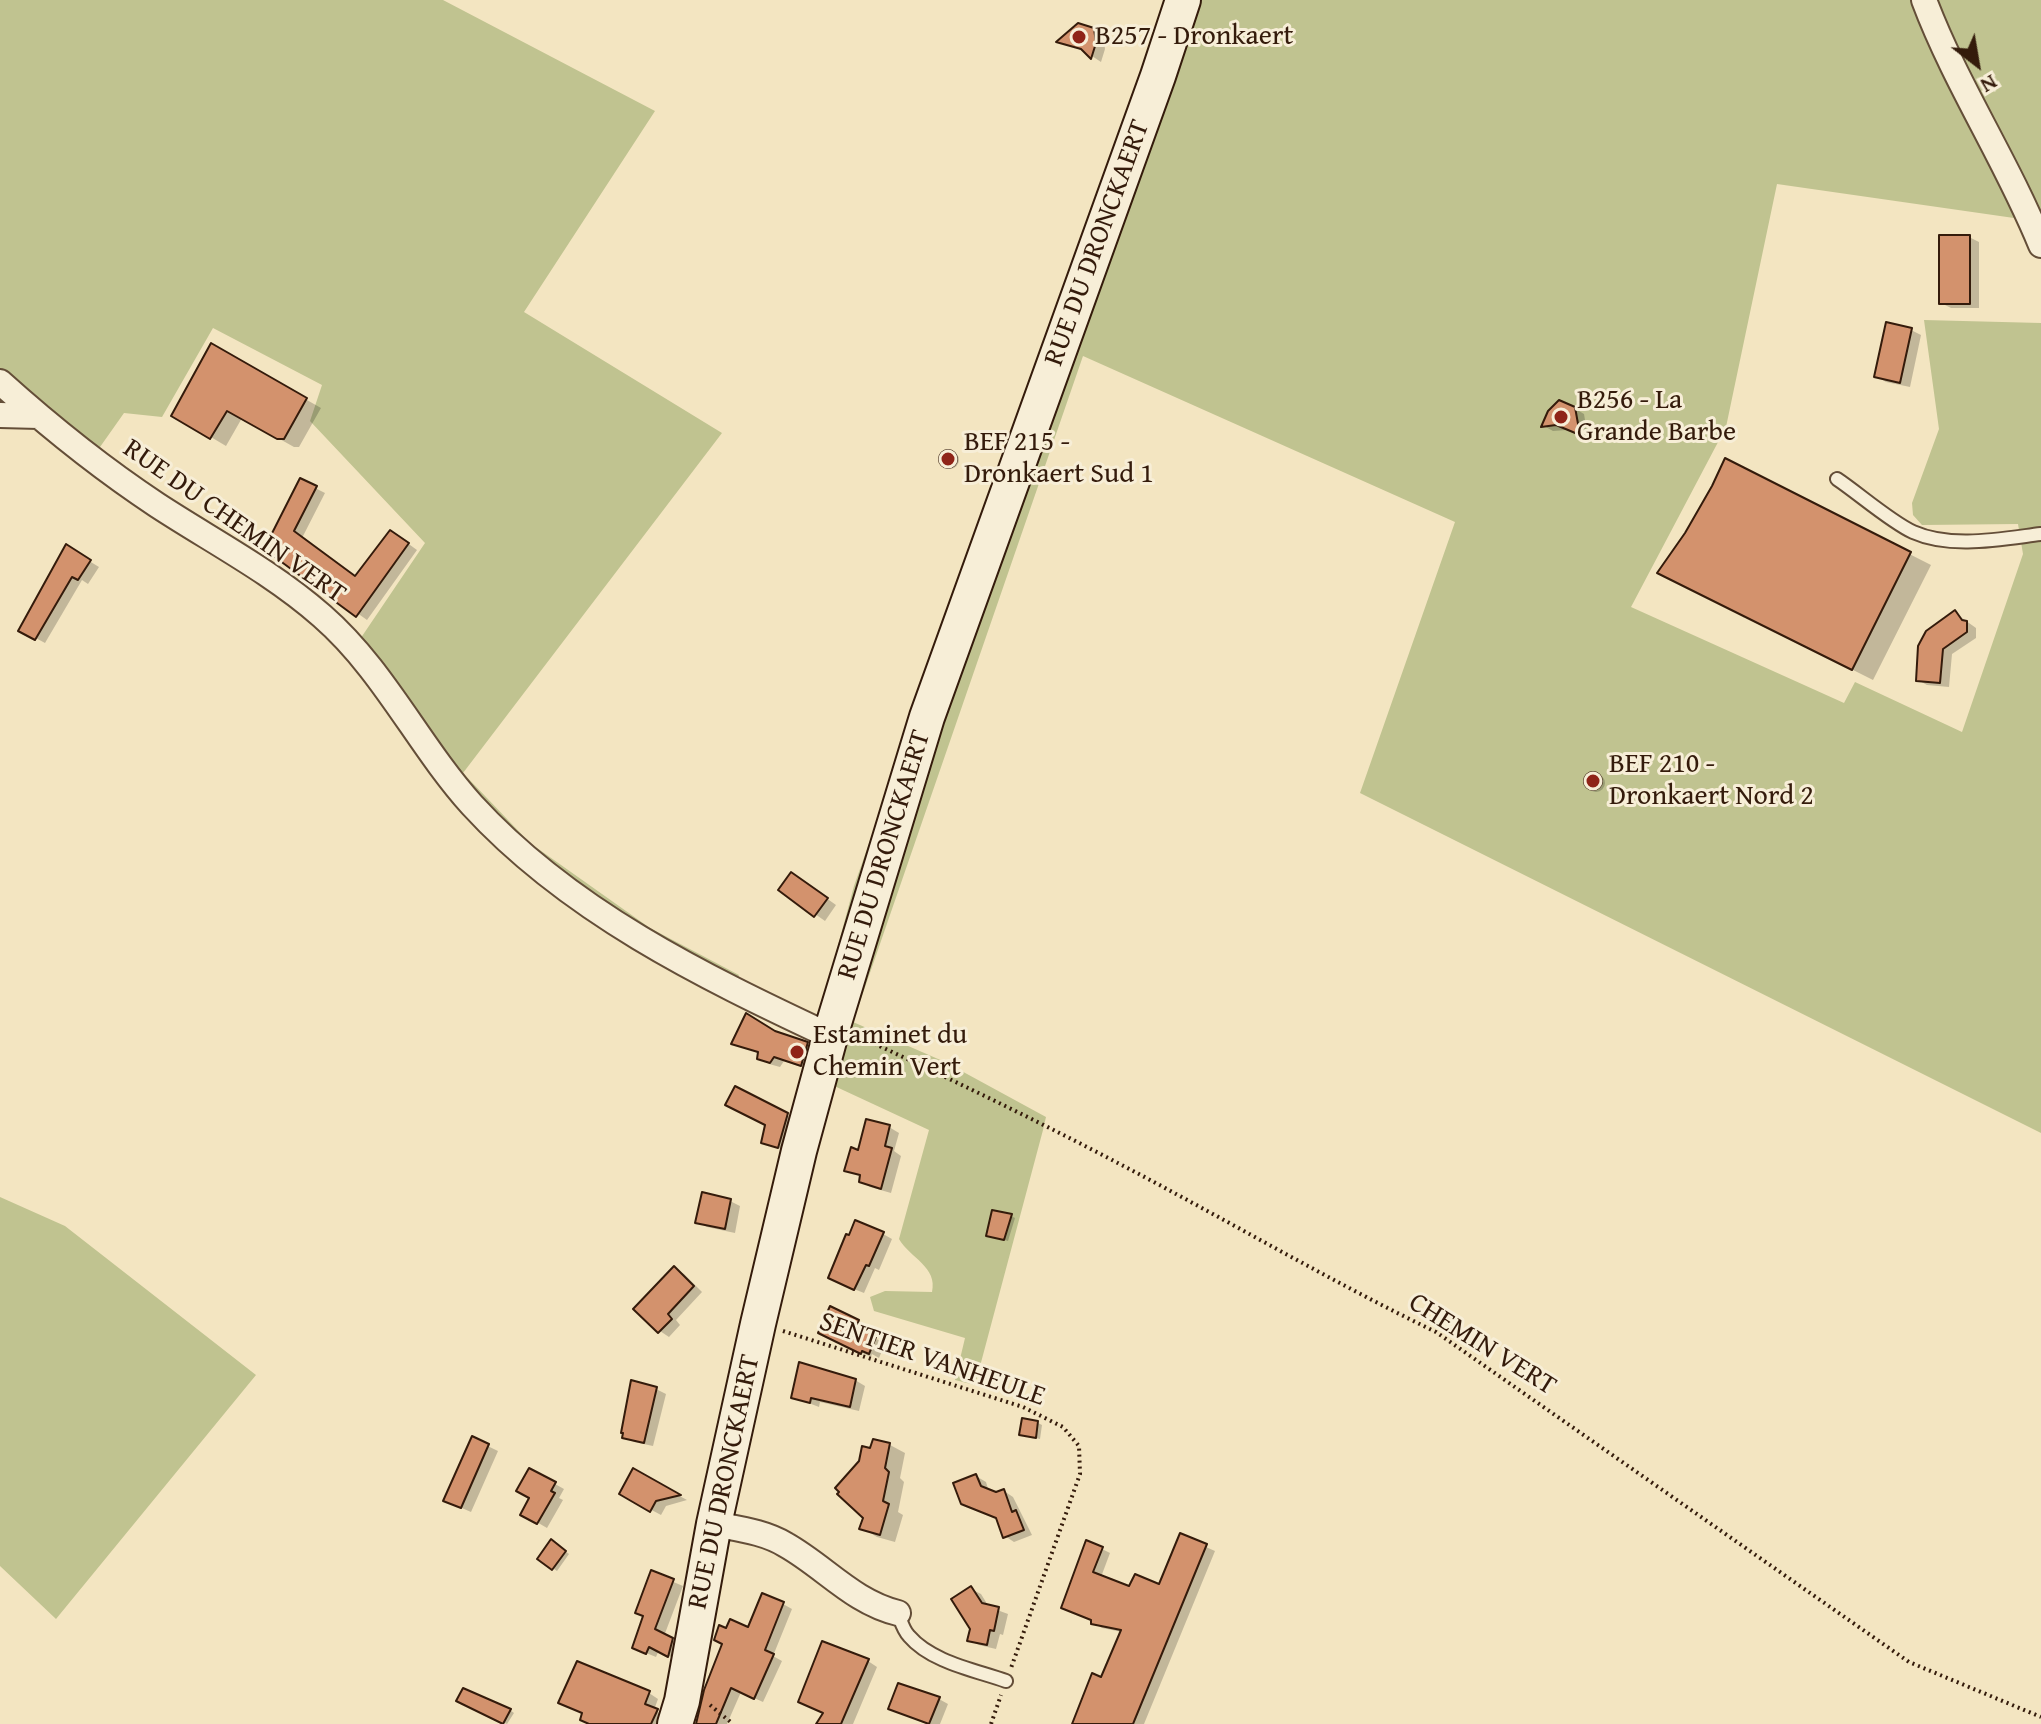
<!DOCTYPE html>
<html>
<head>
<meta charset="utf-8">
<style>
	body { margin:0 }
	#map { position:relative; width:2041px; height:1724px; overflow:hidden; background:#f3e5c1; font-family:"Gentium Book Plus",serif }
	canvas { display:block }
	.north { position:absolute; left:1937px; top:24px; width:80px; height:80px; -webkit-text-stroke:6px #f7eed7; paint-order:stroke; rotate:149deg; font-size:22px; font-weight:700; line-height:32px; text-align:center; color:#341b0b }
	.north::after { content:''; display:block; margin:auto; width:28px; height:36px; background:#341b0b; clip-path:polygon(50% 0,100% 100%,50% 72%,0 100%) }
</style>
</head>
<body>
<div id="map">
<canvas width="2041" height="1724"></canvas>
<div class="north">N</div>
</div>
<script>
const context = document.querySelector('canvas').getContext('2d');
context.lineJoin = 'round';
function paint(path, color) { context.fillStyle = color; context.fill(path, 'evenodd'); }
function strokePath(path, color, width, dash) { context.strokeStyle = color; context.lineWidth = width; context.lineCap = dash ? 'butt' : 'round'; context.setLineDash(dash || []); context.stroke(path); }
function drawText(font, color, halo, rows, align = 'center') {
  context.font = font + ' "Gentium Book Plus",serif'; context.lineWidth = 6; context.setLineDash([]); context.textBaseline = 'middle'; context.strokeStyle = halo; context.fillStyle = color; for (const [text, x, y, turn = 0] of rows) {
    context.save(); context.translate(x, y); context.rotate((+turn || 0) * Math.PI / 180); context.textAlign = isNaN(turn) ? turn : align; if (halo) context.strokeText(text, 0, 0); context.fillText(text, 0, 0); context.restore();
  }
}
paint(new Path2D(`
	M0 0H443L655 111 524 312 722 433 463 773 530 843 650 928 739 975 732 994 569 903 350 654 425 543 310 421 322 385 213 328 162 417 124 413 88 464 0 408Z
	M1165 0H2041V230L2014 218 1777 184 1726 427 1631 607 1844 703 1855 682 1962 732 2023 554 2018 524 1922 525 1913 515 1912 503 1939 429 1924 320 2041 323V1133L1360 793 1455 522 1083 356 853 1022 945 1062 1046 1117 1043 1130 975 1385 955 1380 965 1338 874 1311 870 1297 885 1291 932 1292C938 1267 910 1258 899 1239L929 1130 830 1084 852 1023 821 1009 854 886Z
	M0 1197 65 1226 256 1375 56 1619 0 1566Z`), '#c0c390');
paint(new Path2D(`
	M1093 30 1103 35 1105 49 1101 62 1086 52 1059 41Z
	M1969 237 1979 242V308H1951L1941 303Z
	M1911 330 1921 335 1910 387 1886 382 1876 376Z
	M212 346 321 408 299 447H294L242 418 226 446 174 415Z
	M1574 408 1584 414 1588 438 1567 430 1553 431 1544 426Z
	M941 460a9 9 0 1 1 18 0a9 9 0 1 1-18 0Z
	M1726 461 1931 565 1873 680 1680 583 1687 534Z
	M301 481 325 493 302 538 356 578 399 537 417 550 367 620 266 548Z
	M66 547 99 567 88 584 82 580 45 643 21 630Z
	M1955 613 1976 628V638L1952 654 1949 687 1927 685 1918 680Z
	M1587 783a9 9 0 1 1 18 0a9 9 0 1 1-18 0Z
	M801 880 836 905 825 921 781 890Z
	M776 1034 817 1049 811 1070 784 1061 780 1067 769 1064 759 1058 760 1054 733 1043Z
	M787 1115 795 1120 786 1151 763 1142 768 1125Z
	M889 1127 899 1133 894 1151 901 1156 891 1193 870 1187 861 1181 862 1177 846 1170 859 1152Z
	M730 1201 740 1206 735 1233 707 1227 698 1222Z
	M1011 1216 1015 1218 1008 1241 988 1235Z
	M883 1234 892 1239 879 1270 875 1268 864 1293 839 1283Z
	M675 1269 684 1274 702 1292 676 1320 680 1325 669 1337 660 1331Z
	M858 1321 868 1327 865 1332 885 1344 879 1358 872 1354 871 1357 830 1337Z
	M855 1380 865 1386 859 1411 820 1402 819 1407 793 1397Z
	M656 1389 666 1394 653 1446 634 1442 625 1437Z
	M1038 1423 1042 1425 1040 1439 1021 1434Z
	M473 1439 498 1451 471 1512 455 1505Z
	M890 1445 905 1453 900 1478 904 1482 898 1512 903 1515 895 1542 877 1537 862 1528 872 1451Z
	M530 1470 564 1489 559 1498 563 1500 547 1528 523 1514 532 1497Z
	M634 1471 687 1500 666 1506 661 1515 631 1499Z
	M976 1476 986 1482 989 1492 996 1494 1004 1491 1013 1497 1032 1535 1014 1542 1005 1536 998 1519 973 1509Z
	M1181 1536 1215 1551 1144 1724H1075L1102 1679 1122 1632 1102 1628 1093 1623V1621L1072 1612 1102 1549 1110 1553 1101 1577 1130 1589 1160 1587Z
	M556 1544 569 1554 557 1571 540 1559Z
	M652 1573 683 1586 664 1636 682 1645 678 1661 659 1650 656 1657 634 1648 645 1617Z
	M971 1589 981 1594 989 1607 1008 1614 1003 1635 1000 1634 996 1649 979 1645 969 1640 972 1628Z
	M783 1604 792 1609 773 1656 782 1661 763 1702 741 1692 727 1724H698L749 1629Z
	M868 1661 877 1667 853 1724H819Z
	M649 1693 658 1699 654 1710 666 1717 663 1724H591Z
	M939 1699 948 1704 940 1724H926L890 1708Z
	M459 1701 510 1710 514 1713 507 1724Z`), '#0003');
const building = new Path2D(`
	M1078 23 1094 28 1096 43 1091 59 1081 49 1056 42Z
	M1939 235H1970V304H1939Z
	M1886 322 1912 328 1900 383 1874 377Z
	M211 343 307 398 284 439H277L227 411 210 439 171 416Z
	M1559 400 1575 407 1580 435 1556 425 1541 427 1548 411Z
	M939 459a9 9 0 1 1 18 0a9 9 0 1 1-18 0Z
	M1725 458 1911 552 1852 670 1657 573 1685 533 1712 486Z
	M300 478 317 486 294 531 355 576 390 530 409 543 356 617 264 549Z
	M66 544 91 560 78 580 72 577 35 640 18 631Z
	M1955 610 1962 620 1967 621V632L1943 649 1940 683 1916 681 1918 646 1926 631Z
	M1584 781a9 9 0 1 1 18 0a9 9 0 1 1-18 0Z
	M791 872 828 898 814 917 778 890Z
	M746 1013 775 1031 808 1042 801 1066 774 1057 770 1063 757 1059 758 1052 731 1044Z
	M735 1086 788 1113 778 1148 761 1143 765 1125 725 1105Z
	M866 1119 890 1125 885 1146 892 1148 881 1189 859 1182 860 1175 844 1171 851 1147 858 1150Z
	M702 1192 731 1199 725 1229 695 1223Z
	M992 1210 1012 1214 1004 1240 986 1236Z
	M855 1220 884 1232 869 1266 866 1265 854 1290 828 1278 846 1234 849 1235Z
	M674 1266 694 1286 668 1314 672 1319 658 1333 633 1309Z
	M830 1306 859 1320 857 1325 876 1337 869 1354 862 1351 861 1354 818 1333Z
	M799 1362 856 1379 850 1407 811 1398 810 1403 791 1398Z
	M631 1380 657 1387 644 1443 622 1438 623 1433H621Z
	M1022 1418 1038 1421 1036 1438 1019 1435Z
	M472 1436 489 1444 461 1508 443 1501Z
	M873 1439 890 1443 885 1468 889 1472 883 1501 889 1504 880 1535 859 1529 863 1518 837 1494 839 1492 835 1488 859 1461 862 1446 870 1448Z
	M529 1468 556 1482 551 1491 555 1493 537 1524 520 1515 529 1498 516 1491Z
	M633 1468 681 1495 656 1501 650 1512 619 1494Z
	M976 1474 981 1486 996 1492 1004 1489 1012 1512 1016 1510 1024 1530 1003 1538 996 1518 961 1504 953 1483Z
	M1180 1533 1207 1544 1133 1724H1072L1092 1673 1101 1677 1121 1630 1091 1624V1620L1061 1608 1086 1540 1103 1547 1093 1572 1129 1586 1135 1574 1159 1584Z
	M551 1539 566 1551 552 1570 537 1559Z
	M651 1570 674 1579 655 1629 673 1638 668 1657 649 1647 646 1654 632 1648 643 1616 635 1613Z
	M971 1586 982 1603 999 1607 994 1631 990 1630 987 1645 967 1641 970 1629 951 1599Z
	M762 1593 784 1602 765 1650 774 1654 754 1699 731 1688 716 1724H696L704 1690 722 1644 714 1640 719 1625 726 1628 730 1619 748 1627Z
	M822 1641 869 1659 841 1724H816L823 1713 798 1702Z
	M577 1661 650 1691 645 1704 658 1709 651 1724H589L580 1720 582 1713 558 1703Z
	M898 1683 940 1697 929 1724 888 1709Z
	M463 1688 511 1709 503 1724 456 1701Z`);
paint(building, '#d3926d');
strokePath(building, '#341b0b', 2);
const service = new Path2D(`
	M1837 479C1858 493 1891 522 1913 532 1951 549 2001 539 2041 534
	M898 1613C901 1621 903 1630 909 1636 931 1662 975 1670 1006 1681`);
const minor = new Path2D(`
	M1924 0C1956 85 2007 161 2041 245
	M0 382C49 426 101 468 157 505 212 541 272 572 322 616 384 670 418 745 472 805 569 911 702 976 830 1036
	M0 415 39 416
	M714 1524C739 1529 765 1532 786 1545 825 1567 853 1602 898 1613`);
const secondary = new Path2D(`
	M675 1724 682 1701 714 1524 758 1324 799 1151 833 1026 927 717 1158 76 1183 0`);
strokePath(service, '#644e38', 16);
strokePath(minor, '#644e38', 28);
strokePath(secondary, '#341b0b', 38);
strokePath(new Path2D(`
	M858 1036C944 1076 1030 1117 1114 1161 1222 1217 1326 1279 1436 1332L1909 1662 2041 1717
	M783 1331 1023 1407 1063 1427 1079 1446 1080 1474 1011 1668
	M710 1705 733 1724
	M991 1724 1001 1695`), '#341b0b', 4, [2, 4]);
strokePath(service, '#f7eed7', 12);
strokePath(minor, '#f7eed7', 24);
strokePath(secondary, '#f7eed7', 34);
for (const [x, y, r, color] of [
	[1079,37,8,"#8f2418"],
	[1561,417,8,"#8f2418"],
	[948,459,8,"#8f2418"],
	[1593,781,8,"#8f2418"],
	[797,1052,8,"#8f2418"]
]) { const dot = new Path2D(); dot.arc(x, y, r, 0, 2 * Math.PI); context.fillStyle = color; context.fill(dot); strokePath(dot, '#f7eed7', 3); }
drawText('28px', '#341b0b', '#f7eed7', [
	["B257 - Dronkaert",1095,37],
	["B256 - La",1577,401],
	["Grande Barbe",1577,433],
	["BEF 215 -",964,443],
	["Dronkaert Sud 1",964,475],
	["BEF 210 -",1609,765],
	["Dronkaert Nord 2",1609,797],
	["Estaminet du",813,1036],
	["Chemin Vert",813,1068]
], 'left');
drawText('28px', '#341b0b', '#f7eed7', [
	["RUE DU DRONCKAERT",1098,243,-70],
	["RUE DU CHEMIN VERT",234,522,35],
	["RUE DU DRONCKAERT",885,855,-73],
	["CHEMIN VERT",1482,1345,32],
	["SENTIER VANHEULE",932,1360,19],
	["RUE DU DRONCKAERT",725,1482,-78]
]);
</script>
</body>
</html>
